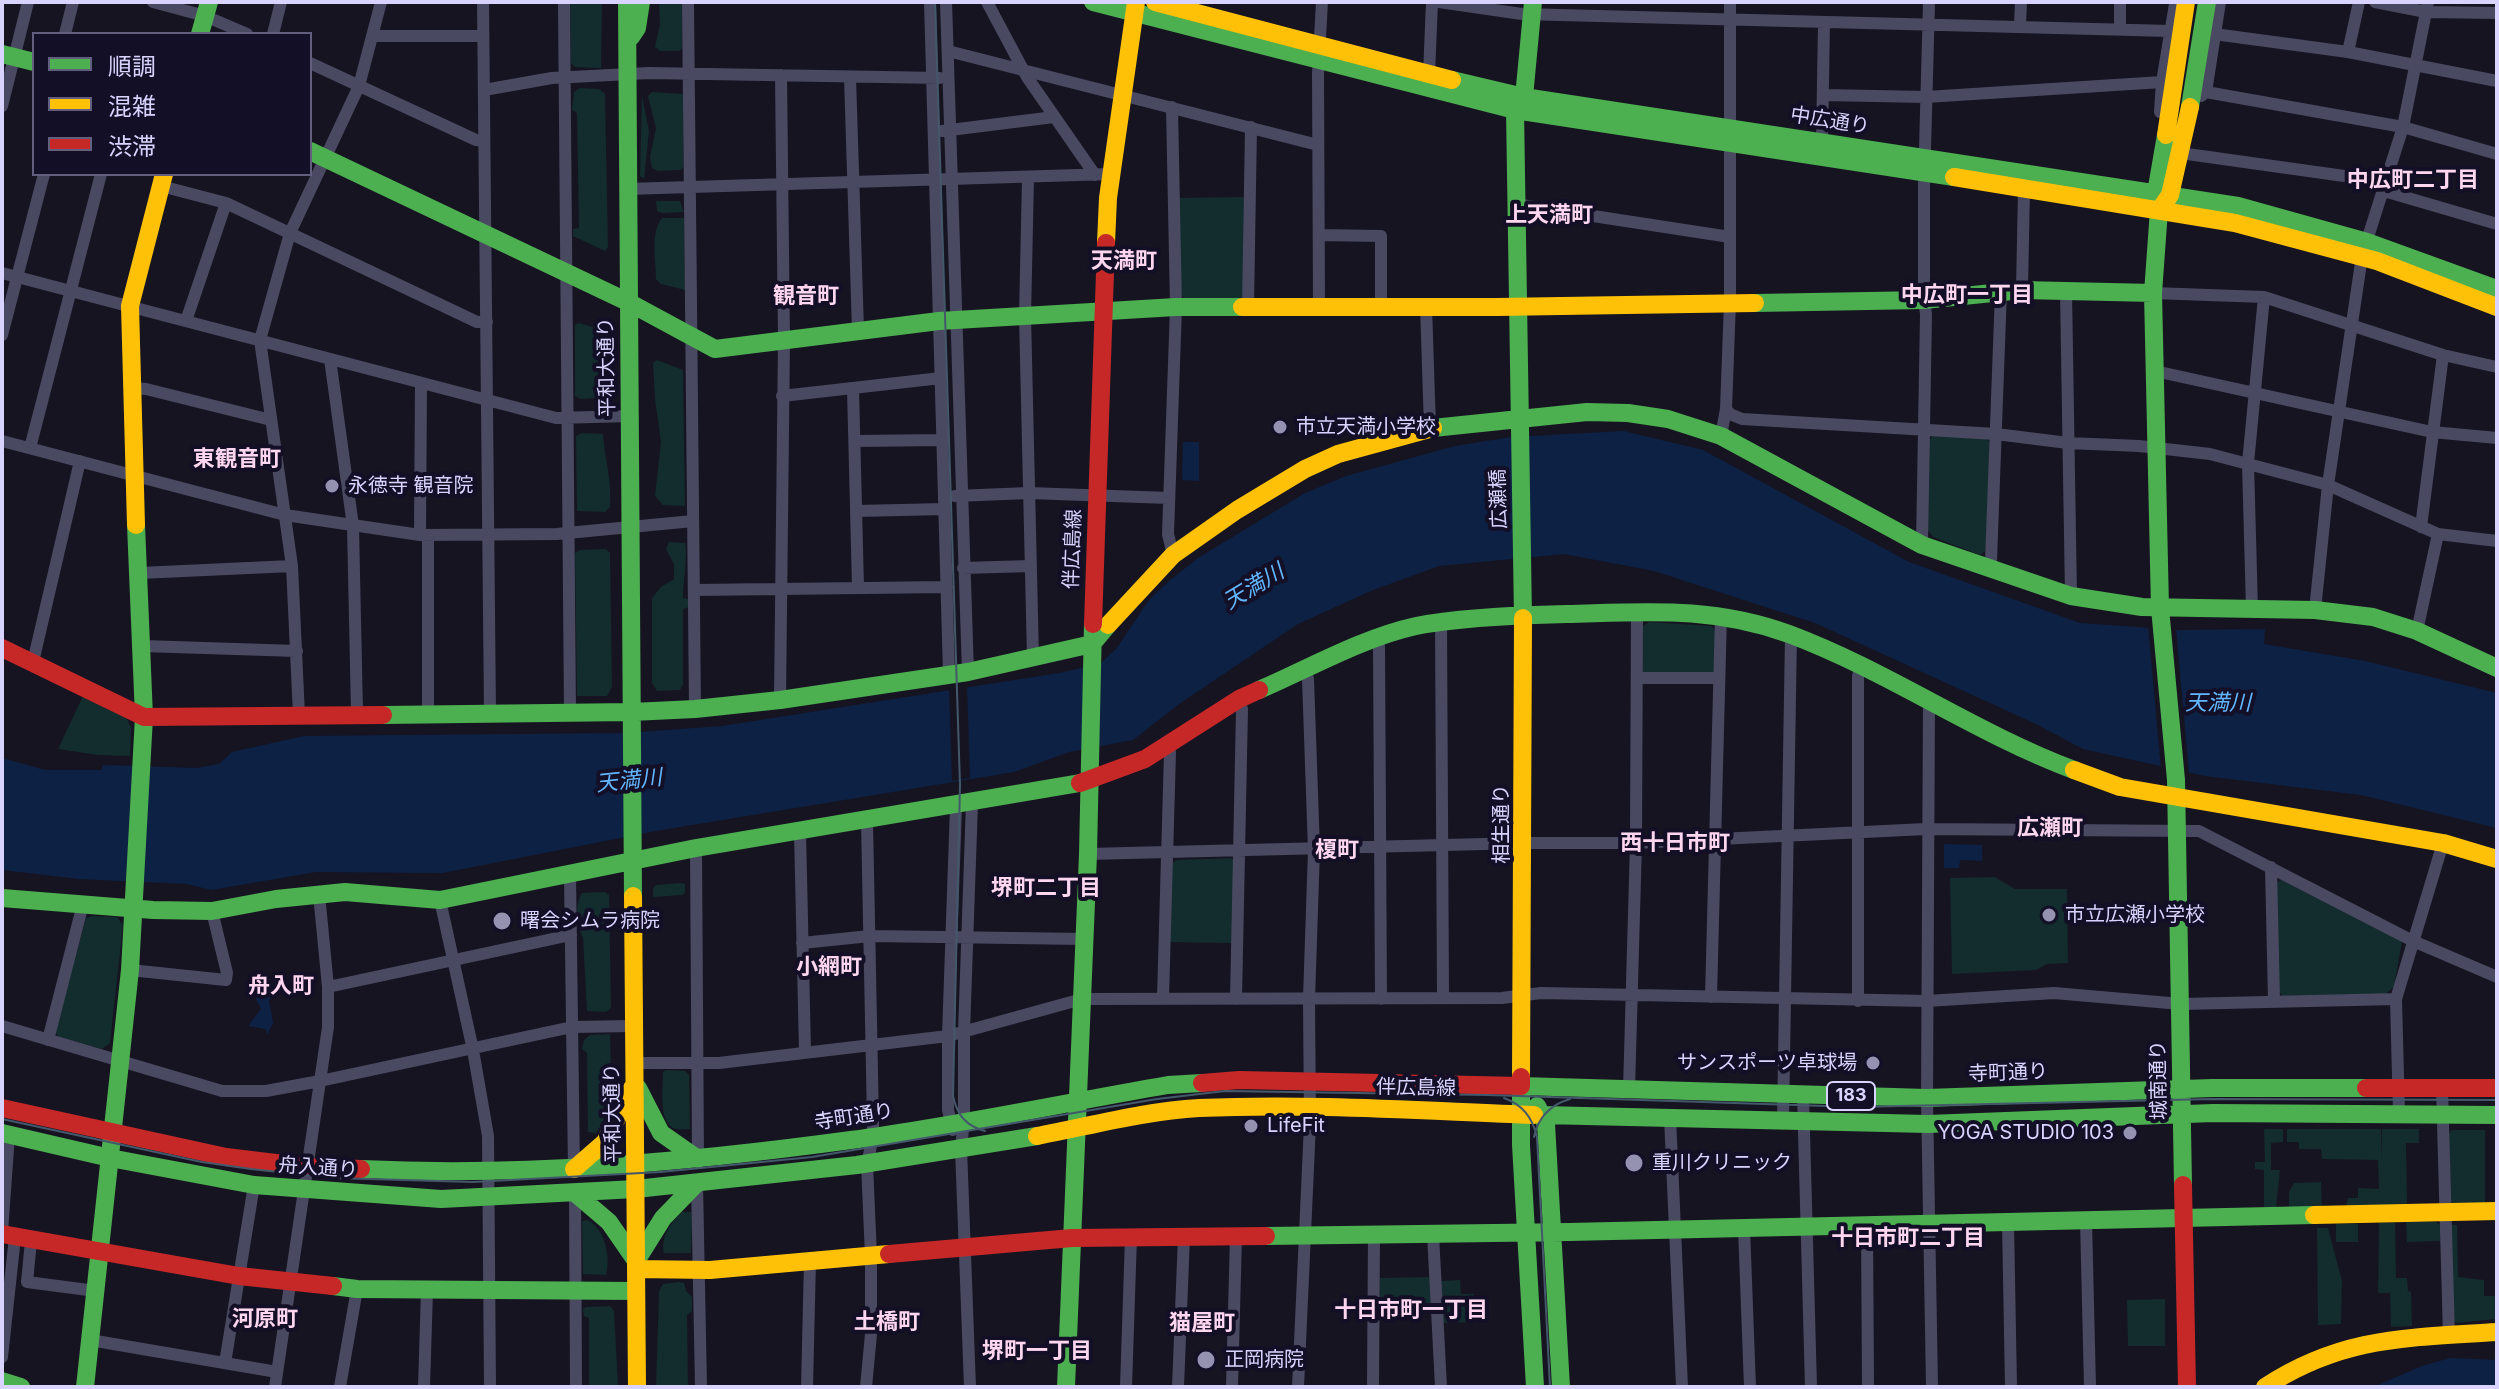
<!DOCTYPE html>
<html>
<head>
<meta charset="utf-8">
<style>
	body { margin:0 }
	#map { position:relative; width:2499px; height:1389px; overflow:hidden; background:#161421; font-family:Inter,"Noto Sans JP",sans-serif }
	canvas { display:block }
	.frame { position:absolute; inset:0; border:4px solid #d9d4ff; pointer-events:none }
	.legend { position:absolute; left:32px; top:32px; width:280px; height:144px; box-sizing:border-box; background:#130f26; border:2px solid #625e7d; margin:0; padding:10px 14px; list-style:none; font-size:24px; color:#d9d4ff }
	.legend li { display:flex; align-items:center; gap:16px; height:40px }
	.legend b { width:40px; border:2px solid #625e7d }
</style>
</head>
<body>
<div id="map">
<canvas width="2499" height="1389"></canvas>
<div class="frame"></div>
<ul class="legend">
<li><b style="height:10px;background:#4caf50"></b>順調</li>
<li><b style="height:10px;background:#ffc107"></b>混雑</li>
<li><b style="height:10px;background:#c62828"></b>渋滞</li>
</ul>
</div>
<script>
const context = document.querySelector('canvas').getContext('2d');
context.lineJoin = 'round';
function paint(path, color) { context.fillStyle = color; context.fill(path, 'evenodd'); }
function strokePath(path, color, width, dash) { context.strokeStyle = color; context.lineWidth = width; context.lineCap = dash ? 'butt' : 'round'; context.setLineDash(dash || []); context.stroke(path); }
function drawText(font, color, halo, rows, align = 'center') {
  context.font = font + ' Inter,"Noto Sans JP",sans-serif'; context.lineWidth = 8; context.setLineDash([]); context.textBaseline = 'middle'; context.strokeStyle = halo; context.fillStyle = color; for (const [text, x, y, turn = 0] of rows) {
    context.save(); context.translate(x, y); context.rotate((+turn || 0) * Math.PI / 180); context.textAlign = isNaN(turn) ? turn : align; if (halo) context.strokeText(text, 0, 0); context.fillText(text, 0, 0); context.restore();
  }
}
paint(new Path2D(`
	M570 2H602L601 68 575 67 571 63Z
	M659 2H682V48L679 51H660L655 47 660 25Z
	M580 88 599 89 605 94 608 247 605 251 573 236V229L579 228 577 113 572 110 574 92Z
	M652 92 683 94V167L680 170 658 171 652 168 650 157 656 128 648 96Z
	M642 96 649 131 644 179 640 176Z
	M1244 197 1243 296 1239 300 1186 299 1180 295 1177 198Z
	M656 201H680L684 212 662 213 657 211Z
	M662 218H684L685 290 661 284 656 279C656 261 650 233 662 218Z
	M579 323 602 330 607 336V391L599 398 581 399 575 396V325Z
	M657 360 683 370 685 506 663 505 655 496 661 442 655 399 653 363Z
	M582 433 603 434C605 461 612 480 610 507L605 512 577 511 576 436Z
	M1933 436 1987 439 1990 442 1986 551 1980 555 1933 537 1928 530V441Z
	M669 542 685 543C688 554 683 583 683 598L688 599 689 607 683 609V685L680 690 657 691 652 683V598L661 587 674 579V564L666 549Z
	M606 549 610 553 612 687 607 696H577L575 553 580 550Z
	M1649 622 1711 626 1715 630V672L1647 675 1642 671 1643 626Z
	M83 696 126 716 131 728 130 756 98 755 58 749Z
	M1232 858 1235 862 1234 943 1168 942 1171 865 1176 860Z
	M1995 877 2015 889H2067L2068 963 2047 964 2036 970 1952 974 1950 878Z
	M2281 880 2402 941 2394 987 2385 994 2283 996 2277 990 2274 884Z
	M681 883 685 884V893L682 895 653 897V889L656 885Z
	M605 892 609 895 611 1008 606 1012 587 1011 583 938C577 925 574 905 582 893Z
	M92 916 117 917 123 925 110 1043 102 1049 59 1037 55 1032 86 918Z
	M610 1034C611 1062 613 1112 596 1133L588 1132 587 1053 582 1049 584 1040 590 1035Z
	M666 1070 685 1071 689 1075 690 1129C684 1129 675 1131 670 1126 659 1115 663 1087 663 1072Z
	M2264 1129H2283V1142L2271 1143V1170H2280L2276 1208H2264V1170L2255 1169V1162H2265Z
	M2287 1129H2381L2382 1162V1129H2419V1143H2406L2407 1205 2346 1206 2348 1198H2358V1188L2379 1189 2378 1160 2322 1159 2321 1149H2299V1142H2287Z
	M2452 1130H2485V1204L2454 1205 2450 1200 2448 1134Z
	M2321 1182 2322 1207H2289V1192L2294 1183Z
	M682 1212H692L691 1253H664C660 1238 671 1222 682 1212Z
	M588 1220C605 1229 611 1258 606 1275L583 1274 582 1221Z
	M2406 1222H2436L2440 1225 2441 1241 2407 1242Z
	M2379 1223H2395L2396 1278H2407L2408 1291 2411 1292 2412 1326 2391 1327 2390 1293H2378Z
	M2336 1224H2358V1242H2336Z
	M2450 1225H2457L2458 1277 2484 1280V1296H2497V1319L2456 1323 2452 1319Z
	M2328 1228 2342 1281 2341 1324 2318 1325 2317 1228Z
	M1431 1277 1433 1313H1380V1278Z
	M1460 1280 1461 1294H1474L1475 1322 1443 1323 1441 1281Z
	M679 1282 684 1283 686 1291 692 1297V1311L687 1315 688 1387H656L659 1291 663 1284Z
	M2165 1299V1346H2128L2127 1300Z
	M610 1306 614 1311 618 1387H589V1318L584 1316 583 1309 586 1307Z`), '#132c2d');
paint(new Path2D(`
	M1624 431 1703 450 1909 562 2080 623 2180 630 2265 629 2264 644 2365 661 2497 693V828L2361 795 2205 776 2083 749 2036 724 1815 623 1654 571 1564 554 1439 566 1373 590 1298 624 1179 704 1133 740 1069 752 1014 772 656 831 443 873 316 872 211 890 187 884 79 879 2 870V758L45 770H102L103 765 196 768 219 764 232 752 304 736 625 733 722 726 1059 673 1100 664 1116 649 1149 600 1169 581 1198 558 1305 493 1346 476 1455 446 1511 437Z
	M1183 442H1199V481L1182 480Z
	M1944 844 1982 845V861L1960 860 1959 868H1944Z
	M267 978 272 987 278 983 269 1001 273 1023 267 1035 266 1029 248 1026 261 1009 256 999 253 981Z
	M2450 1358 2497 1360V1387H2373L2422 1366Z`), '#0d2144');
paint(new Path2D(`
	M2148 625 2176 628 2189 773 2161 770Z
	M967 685 970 778 952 781 949 688Z`), '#161421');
strokePath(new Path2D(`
	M153 2 205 16 247 34
	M483 2 490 713
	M564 2 570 711
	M688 2 695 709
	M930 2 949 674
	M946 2 968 672
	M987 2 1027 77 1095 175
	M1439 2 1522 14 2170 31
	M2375 2 2426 12 2497 13
	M2020 25 2021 2
	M2120 28V2
	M65 34 73 2
	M273 34 281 2
	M2214 34 2348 52 2497 81
	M373 36H483
	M948 51 1318 145
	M2348 52 2359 2
	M310 63 476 140 484 141
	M1429 75 1432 2
	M850 77 858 331
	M484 90 552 78 649 73 940 78
	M2206 92 2403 127 2497 154
	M1823 95 1926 97 2162 82
	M2201 96 2206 92 2220 2
	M2 106 28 2
	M1172 107 1176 307 1168 534 1173 555
	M2160 112 2162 82 2175 4
	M942 131 1054 117
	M1822 142 1824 22
	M2180 153 2387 182
	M1028 178 1025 316 1033 658
	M161 186 226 203 477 322H487
	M627 189 1110 174
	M2384 191 2497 224
	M1515 204 1730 237
	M1319 235 1381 236V307
	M2 273 556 418 630 416
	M2022 290 2024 188
	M2066 291 2071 596
	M2153 293 2264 297 2443 355 2497 367
	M1426 306 1430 428
	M1248 307 1251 127
	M1319 307 1318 73 1322 2
	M186 321 226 203
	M2 335 44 174
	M330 359 353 526 357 713
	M2155 371 2432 432 2497 438
	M131 388 146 389 271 420
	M853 389 858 587
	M782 396 941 378
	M1726 409 1730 414 1742 419 1996 434 2068 443 2139 446 2210 454 2328 485 2438 534 2497 541
	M1721 436 1726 409 1730 302V2
	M2 441 285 515 420 535 557 534 693 521
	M855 441 943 440
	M30 448 101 174
	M955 496 1029 493 1169 498
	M856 511 945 509
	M2421 527 2443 355
	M420 535 421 383
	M428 535V713
	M1922 545 1926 314 1924 300V186L1929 2
	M963 568 1031 566
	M1987 568 1991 561 2001 291
	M140 573 292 566
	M694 590 947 587
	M2252 610 2248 463 2264 297
	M2315 610 2328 485 2362 256 2403 127 2428 2
	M1441 622 1443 998
	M2417 631 2438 534
	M1377 638 1379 647 1381 999
	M143 646 297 651
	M33 662 80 461
	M1637 678H1719
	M780 700 784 340 781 75
	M1929 701 1927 1098 1932 1387
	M299 715 292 566 260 340 290 233 359 86 381 2
	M800 832 805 1051
	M696 848 698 1159
	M1088 854 1524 843H1636L1926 829 2192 831H2199L2413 941 2497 977
	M2271 867 2274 1001
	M570 875 574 1169
	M440 900 473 1050 488 1136 490 1387
	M802 943 870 936 1085 939
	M130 970 226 980 227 973 212 911
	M328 987 571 935
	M1711 997 1721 615
	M1163 998 1170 752 1166 745
	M1236 999 1242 709 1239 699
	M1858 1001V676L1861 666
	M2 1026 222 1091H266L320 1081 572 1027 634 1026
	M48 1040 83 904
	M634 1063H719L948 1036 1082 999 1502 998 1541 993 1927 1001 2054 993 2181 1004 2396 999
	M2442 1088 2449 1336
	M1629 1090 1636 843 1637 611
	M1803 1095 1811 1387
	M2399 1114 2396 999 2443 843
	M1670 1117 1682 1387
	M1783 1120 1791 635
	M953 1130 948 1110V1036L956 806
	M697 1183 701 1387
	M575 1193 576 1387
	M2086 1220 2090 1387
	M2008 1222 2011 1387
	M1867 1225 1868 1387
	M1744 1228 1750 1387
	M2 1232 9 1135
	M1433 1234 1441 1387
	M31 1241 27 1282 96 1291
	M90 1340 277 1372
	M2 1357 15 1237
	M225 1363 254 1185
	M275 1387 328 1027V987L319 894
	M340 1387 357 1289
	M424 1387 427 1291
	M807 1387 810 1261
	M866 1387 871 1334V1256L867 1164 873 1137V1121L867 821
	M970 1387 961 1148 964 1120V1032L972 803
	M1126 1387 1131 1237
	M1178 1387 1184 1236
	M1232 1387 1236 1236
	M1298 1387 1310 1124 1309 999 1314 850 1308 679 1305 669
	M1373 1387 1374 1234`), '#4a4962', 12);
strokePath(new Path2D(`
	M627 2 633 896
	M1093 2 1515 110 1954 177
	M200 34 209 2
	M631 37 637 28 641 2
	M2 54 34 62
	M1452 80 1524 97 2238 206 2367 242 2497 289
	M2190 107 2207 2
	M2166 135 2156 193 2159 210 2153 293 2160 608 2176 780 2183 1185
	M310 151 628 302 715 349 939 321 1176 307H1242
	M1755 303 1924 300 2022 290 2153 293
	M1433 428 1587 412 1628 413 1668 419 1721 436 1922 545 2071 596 2142 607 2315 610 2373 617 2417 631 2497 668
	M1523 618 1515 110 1524 97 1533 2
	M1259 690C1310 668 1362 638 1416 626 1461 617 1521 615 1567 614 1647 612 1712 606 1789 634 1888 671 1975 733 2074 770
	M383 715 632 712 695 709 780 700 968 672 1092 644 1108 625
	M2 898 153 910 212 911 276 899 345 892 440 900 696 848 1080 783
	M1521 1086 1927 1098 2212 1088H2366
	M1521 1086V1145L1535 1387
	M638 1088 661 1133 698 1159
	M1537 1106 1546 1124 1561 1387
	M1543 1115 1928 1124 2213 1113 2497 1115
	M2 1133 110 1158 254 1185 441 1199 636 1189 857 1165 1037 1136
	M361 1169C525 1177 688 1162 851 1140 957 1126 1063 1103 1168 1085L1202 1083
	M575 1193 609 1222 636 1261
	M1266 1236 1569 1232 2314 1215
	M638 1258 663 1218 697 1183
	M333 1286 357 1289 636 1291
	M2 1381 21 1387
	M85 1387 130 970 144 717 136 525
	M1066 1387 1088 854 1093 624`), '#4caf50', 18);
strokePath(new Path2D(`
	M1155 2 1452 80
	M2166 135 2186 2
	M1954 177 2235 223 2377 261 2497 307
	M2163 205 2170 195 2190 107
	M1106 243 1108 198 1136 2
	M1242 307H1497L1755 303
	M136 525 130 306 164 174
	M1108 625 1173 555 1237 510 1305 469 1338 454 1433 428
	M2074 770 2120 787 2443 843 2497 859
	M633 896 637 1387
	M1521 1077 1523 618
	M1037 1136C1090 1126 1145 1111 1199 1108 1310 1103 1423 1111 1534 1115
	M574 1169 605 1142 632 1088
	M2314 1215 2497 1211
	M636 1269 710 1270 889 1254
	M2265 1387C2343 1336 2408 1338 2497 1332`), '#ffc107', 18);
strokePath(new Path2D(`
	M1093 624 1106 243
	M2 648 144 717 383 715
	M1080 783 1145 759 1239 699 1259 690
	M1202 1083 1239 1080 1521 1086V1077
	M2366 1088H2497
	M2 1108 226 1157 309 1167 361 1169
	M2183 1185 2187 1387
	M2 1234 239 1276 333 1286
	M889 1254 1072 1238 1266 1236`), '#c62828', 18);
strokePath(new Path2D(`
	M935 2 960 785 953 1096C957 1115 966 1126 985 1131
	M1504 1098C1523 1105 1532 1117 1537 1137L1550 1387
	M2 1119 202 1162 251 1169 334 1178 473 1182 660 1172 812 1157 1157 1099 1225 1091 1488 1095 1857 1107 2212 1099 2497 1100
	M1534 1137C1538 1117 1550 1105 1570 1099`), '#43596b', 2);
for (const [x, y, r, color] of [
	[1280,427,8,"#9591b1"],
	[332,486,8,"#9591b1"],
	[2049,915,8,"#9591b1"],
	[502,921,10,"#9591b1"],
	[1873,1063,8,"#9591b1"],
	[1251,1126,8,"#9591b1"],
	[2130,1133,8,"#9591b1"],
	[1634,1163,10,"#9591b1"],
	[1206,1360,10,"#9591b1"]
]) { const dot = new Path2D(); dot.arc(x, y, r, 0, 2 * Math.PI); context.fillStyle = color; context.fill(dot); strokePath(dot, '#130f26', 3); }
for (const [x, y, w] of [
	[1851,1096,48]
]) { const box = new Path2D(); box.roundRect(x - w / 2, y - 14, w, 28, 6); context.fillStyle = '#130f26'; context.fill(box); strokePath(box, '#d9d4ff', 2); }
drawText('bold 18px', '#d9d4ff', null, [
	["183",1851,1096]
]);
drawText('20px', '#d9d4ff', '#130f26', [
	["中広通り",1830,121,9],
	["平和大通り",607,367,-91],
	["広瀬橋",1499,499,-92],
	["伴広島線",1073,549,-88],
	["相生通り",1502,824,-90],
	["寺町通り",2008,1073,-2],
	["城南通り",2159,1080,-91],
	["伴広島線",1416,1088,1],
	["平和大通り",613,1113,-91],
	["寺町通り",854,1117,-9],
	["舟入通り",318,1168,4]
]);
drawText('20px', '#d9d4ff', '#130f26', [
	["市立天満小学校",1296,427],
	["永徳寺 観音院",348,486],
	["市立広瀬小学校",2065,915],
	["曙会シムラ病院",520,921],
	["サンスポーツ卓球場",1857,1063,"right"],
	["LifeFit",1267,1126],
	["YOGA STUDIO 103",2114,1133,"right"],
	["重川クリニック",1652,1163],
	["正岡病院",1224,1360]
], 'left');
drawText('bold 22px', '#ffd6f0', '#130f26', [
	["中広町二丁目",2413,180],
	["上天満町",1549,215],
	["天満町",1124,261],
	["中広町一丁目",1967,295],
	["観音町",806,296],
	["東観音町",237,459],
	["広瀬町",2050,828],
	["西十日市町",1675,843],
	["榎町",1337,850],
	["堺町二丁目",1046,888],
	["小網町",829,967],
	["舟入町",281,986],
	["十日市町二丁目",1908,1238],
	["十日市町一丁目",1411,1310],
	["河原町",265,1319],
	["土橋町",887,1322],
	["猫屋町",1202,1323],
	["堺町一丁目",1037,1351]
]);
drawText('italic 22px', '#62b6ff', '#130f26', [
	["天満川",1254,587,-31],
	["天満川",2218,703],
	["天満川",629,781,-6]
]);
</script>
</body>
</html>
